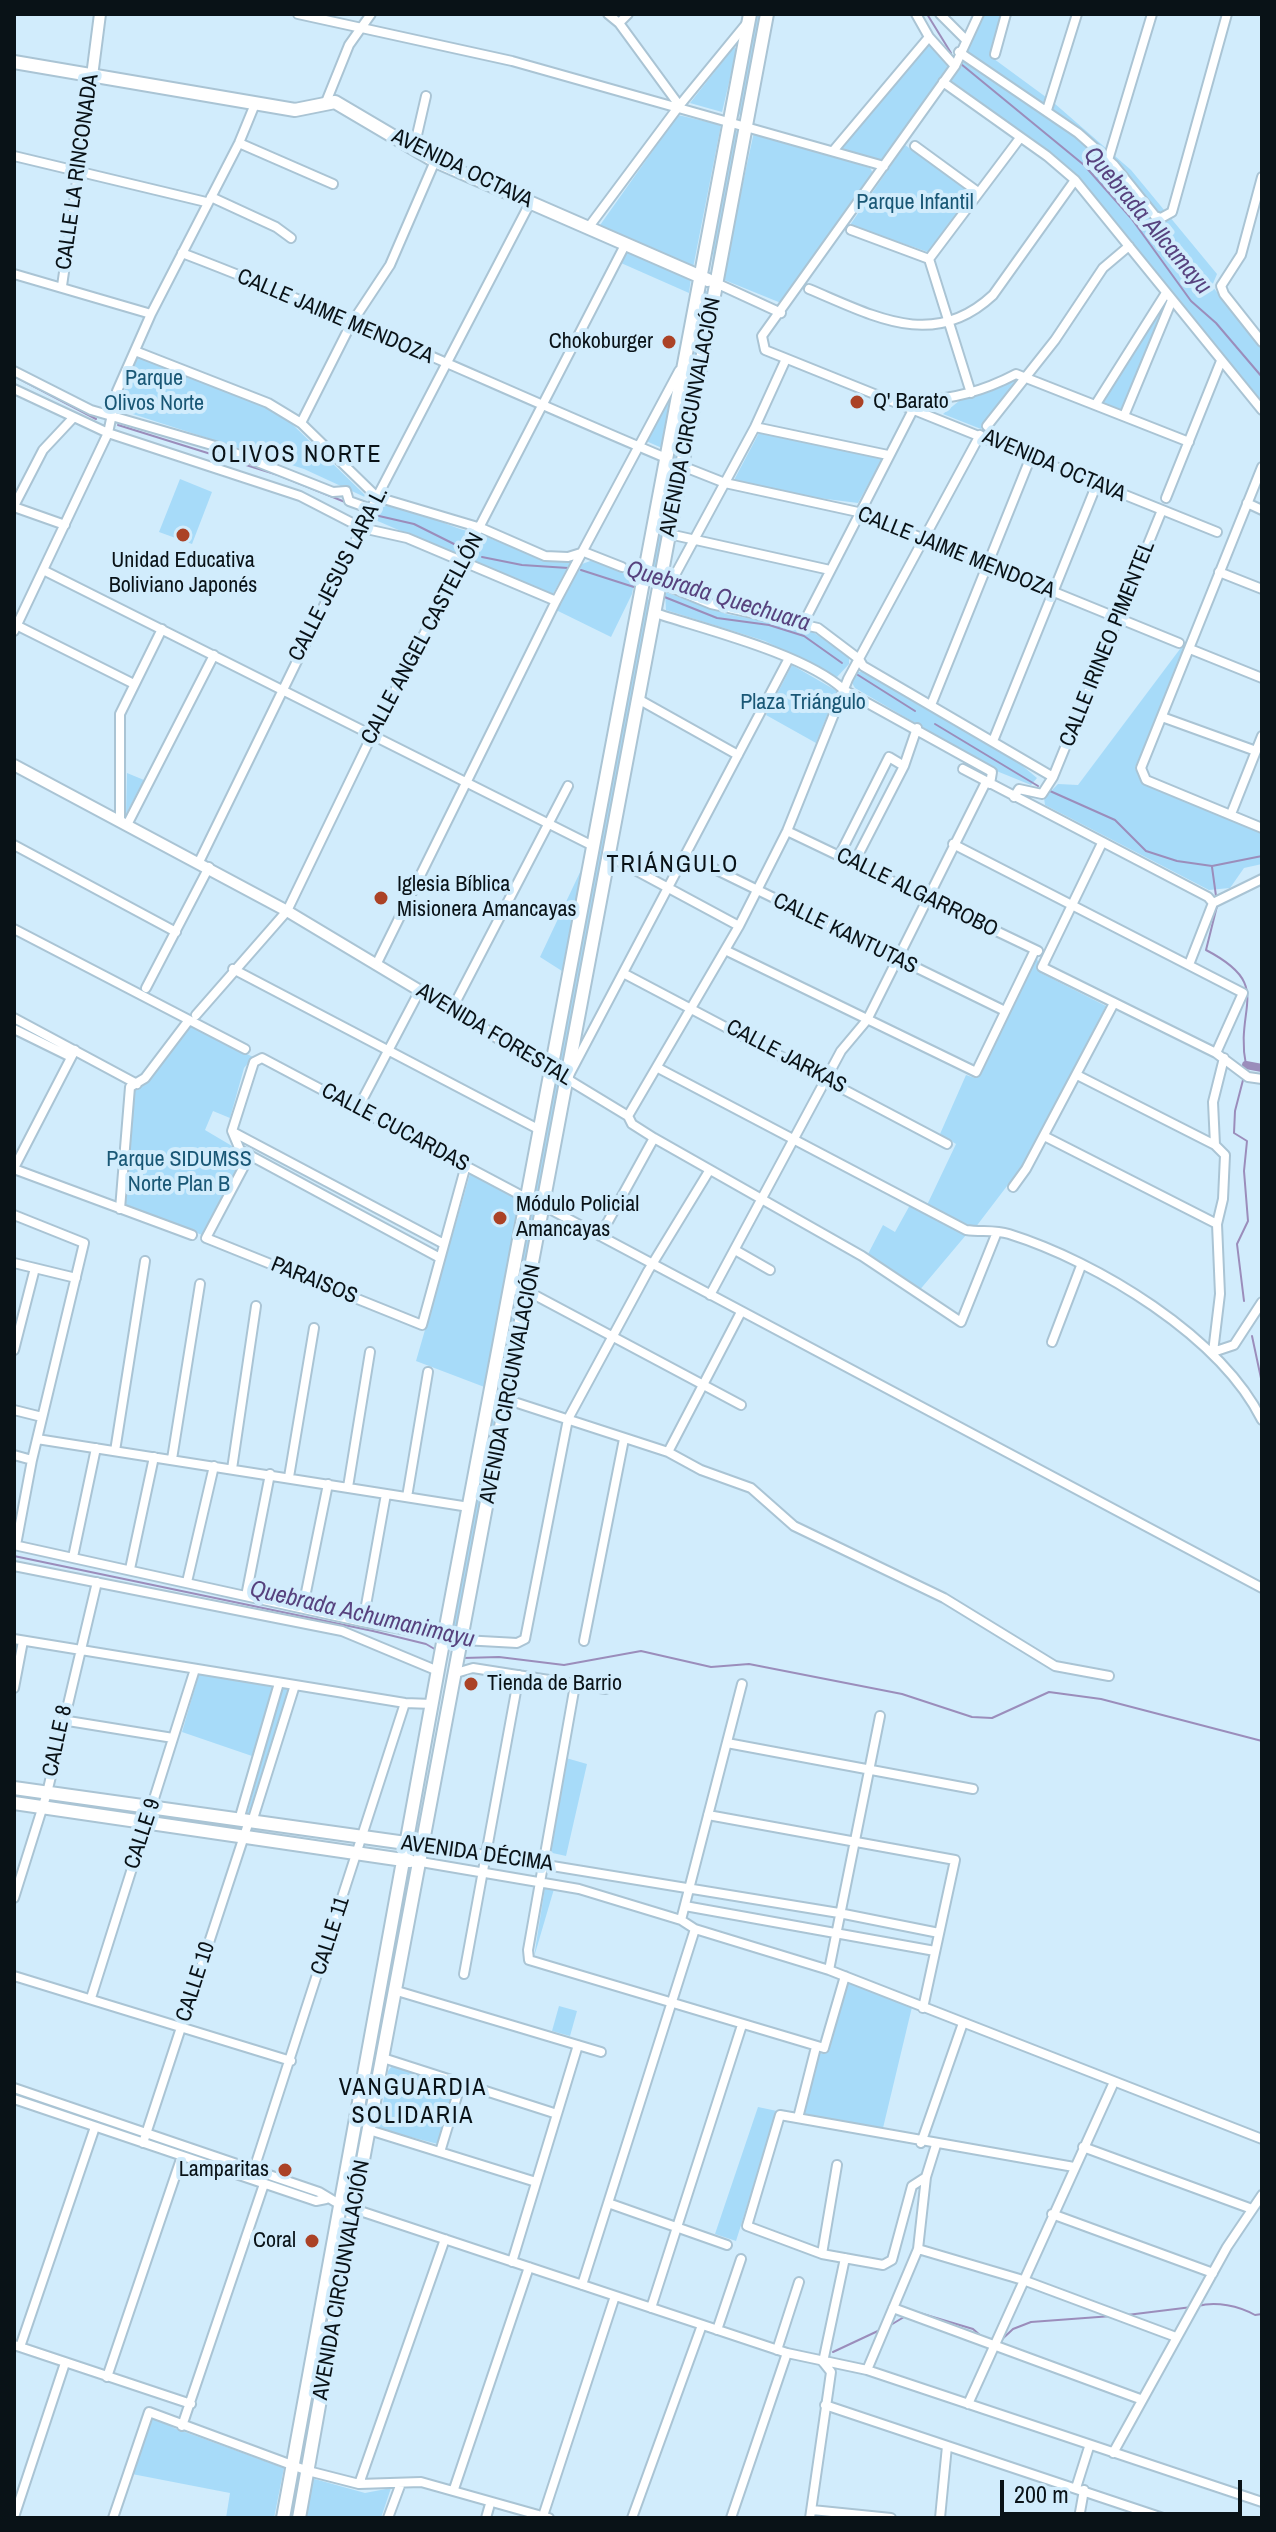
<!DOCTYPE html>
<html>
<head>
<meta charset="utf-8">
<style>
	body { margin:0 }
	#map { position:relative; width:1276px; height:2532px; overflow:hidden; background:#d1ecfc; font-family:"Archivo Narrow",sans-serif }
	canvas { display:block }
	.frame { position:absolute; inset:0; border:16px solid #091217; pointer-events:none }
	.scale { position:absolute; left:1000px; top:2480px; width:242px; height:36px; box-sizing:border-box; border:4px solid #091217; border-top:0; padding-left:10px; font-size:24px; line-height:28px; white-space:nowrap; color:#091217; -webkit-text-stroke:6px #d1ecfc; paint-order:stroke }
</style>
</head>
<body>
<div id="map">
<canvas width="1276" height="2532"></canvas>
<div class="frame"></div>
<div class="scale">200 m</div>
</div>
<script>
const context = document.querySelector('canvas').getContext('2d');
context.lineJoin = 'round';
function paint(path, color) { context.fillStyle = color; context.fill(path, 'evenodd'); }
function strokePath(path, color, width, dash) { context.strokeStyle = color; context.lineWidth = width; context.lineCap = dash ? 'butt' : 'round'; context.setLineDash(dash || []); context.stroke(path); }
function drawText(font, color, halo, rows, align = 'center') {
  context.font = font + ' "Archivo Narrow",sans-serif'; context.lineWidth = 8; context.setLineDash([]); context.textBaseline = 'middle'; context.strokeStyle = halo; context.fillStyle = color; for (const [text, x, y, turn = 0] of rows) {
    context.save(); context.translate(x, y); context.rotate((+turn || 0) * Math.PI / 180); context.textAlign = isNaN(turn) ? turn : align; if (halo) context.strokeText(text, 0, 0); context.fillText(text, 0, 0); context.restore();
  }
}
paint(new Path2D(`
	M754 14H764L743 115 736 114Z
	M985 14H1002L990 56 1054 103 1131 170 1217 274 1212 286 1262 347V405L1081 181 1053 155 950 80Z
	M928 44 950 65 881 161 840 148Z
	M734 47 737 49 722 112 690 103Z
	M678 115 721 125 693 268 598 228Z
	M733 130 739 132 711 273 714 243 712 236Z
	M754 132 870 168 873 173 781 303 722 279Z
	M905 145 969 191 971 195 928 252 850 225Z
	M627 251 691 278 689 293 621 263Z
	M702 290 707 291 702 320 704 326 655 587 646 583Z
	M1167 301 1170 303 1122 412 1098 401Z
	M138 356 269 409 290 422 369 499 304 469 117 409Z
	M1019 378 981 429 943 414 959 401Z
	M675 385 662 448 646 441Z
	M760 431 883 458 858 503 787 494 733 482Z
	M180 479 212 492 192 544 159 532Z
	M388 505C419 506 443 527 473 532L459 556 373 519 377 510Z
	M484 536 546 560H572L553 594 470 560Z
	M593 560 635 578 632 594 611 637 556 610 582 564Z
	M665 592 726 614 810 630 849 657V664L837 677 765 641 666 610Z
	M644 598 652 601 565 1066 557 1061Z
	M1189 637 1135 768 1142 784 1262 831V864L1244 868 1230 888 1209 890 1045 805 1044 798 1058 784 1078 785Z
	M792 665 837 691 816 743 766 715Z
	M866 671 1012 757 1037 778 1031 785 999 772 855 688 851 681 858 672Z
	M127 773 144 780 126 814Z
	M582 868 562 971 540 957Z
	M1033 956 1037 958 1041 973 1106 1006 1023 1165 975 1228 927 1205 956 1144 940 1134 966 1075 975 1078Z
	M191 1026 253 1057 244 1068 230 1118 213 1111 205 1130 232 1146 240 1165 202 1235 124 1204 133 1092 146 1084Z
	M556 1083 560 1084 524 1283 519 1282 553 1084Z
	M470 1174 521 1199 487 1388 416 1361Z
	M910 1205 966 1235 918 1292 868 1254 883 1225 895 1232Z
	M514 1301 520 1302 459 1630H452Z
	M199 1674 273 1685 252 1756 182 1732Z
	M282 1687 290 1688 252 1815 247 1814Z
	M566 1758 587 1764 566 1856 548 1852Z
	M545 1887 554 1889 534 1957Z
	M848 1983 912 2007 883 2128 802 2114 819 2053 825 2054Z
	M559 2006 577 2011 570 2036 552 2031Z
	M392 2066 455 2087 438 2144 379 2129 388 2071Z
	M758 2107 777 2111 736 2241 715 2234Z
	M148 2413 174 2428 284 2468 274 2518H226L230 2493 132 2474Z
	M311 2478 365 2493 391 2488 381 2518H303Z`), '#a7dbf9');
strokePath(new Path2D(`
	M927 14 951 53
	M961 64 1084 165 1131 218 1191 301 1216 323 1262 377
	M14 376 96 419
	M118 425 278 475 345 502
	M379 516 414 524 456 545
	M482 557 522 565 568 568
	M581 570 637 588
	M662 596 717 618 769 625 804 636 842 663
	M858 675 915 711
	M935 724 1038 786
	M1050 791 1115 820 1146 851 1177 861 1212 866 1262 856
	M1212 867 1216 896
	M1217 906 1206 950C1275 986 1234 1006 1246 1065
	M1243 1080 1235 1111 1234 1133 1247 1141 1244 1171 1248 1221 1237 1244 1244 1301
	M1252 1336 1262 1383
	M14 1556 373 1631 426 1644 438 1651
	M463 1658 499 1657 564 1665 641 1651 711 1667 749 1664 902 1694 972 1717 992 1718 1049 1692 1101 1699 1262 1741
	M1198 2306C1216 2301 1239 2306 1255 2315L1262 2314
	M913 2311 973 2329 981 2336
	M1127 2315 1192 2307
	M889 2326 904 2317
	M998 2343 1013 2329 1031 2322 1112 2316
	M833 2352 880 2330`), '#9b8dbb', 2);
strokePath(new Path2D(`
	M1246 1065 1262 1068`), '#9b8dbb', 8);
const minor = new Path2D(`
	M298 14 512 61 884 166
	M608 14 619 23 679 105
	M916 14 929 37 955 66
	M940 14 966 40
	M979 14 955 66 762 336 765 350 1217 532
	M619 23 628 14
	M959 52 1078 133 1114 165 1155 216 1161 218 1172 212 1227 14
	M995 54 1006 14
	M943 82 1047 156 1075 180 1262 410
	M326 102 349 45 371 14
	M1047 110 1077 14
	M239 143 333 184
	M915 146 978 192
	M414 148 426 96
	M833 151 929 37
	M14 156 206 202
	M1108 160 1152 14
	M1262 177 1241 255 1221 286 1224 294 1262 342
	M211 197 276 227 291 238
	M588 228 679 106 747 23
	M851 230 929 259 1020 138
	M182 253C345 315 504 390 666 458
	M929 259 971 393
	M14 274 151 314
	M716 283 781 313
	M62 286 92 76
	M809 289C874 316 933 351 993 295L1075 180
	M135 351 268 403 301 423 377 497 481 528 545 556 568 557 584 552 622 567
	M14 371 91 410 222 448 333 492 346 491 349 501 371 509
	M14 389 108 433 300 496 362 528 407 538 556 601
	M896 398C939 404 978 394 1016 374L1189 442
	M1096 404 1166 293
	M1124 416 1172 300
	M301 423 351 324 390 265 435 161
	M987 426 1055 340 1103 268 1129 246
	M755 427 888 455
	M682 466 725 483 858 512 1179 643
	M1262 467 1141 768 1146 780 1262 828
	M1166 498 1221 361
	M1247 503 1262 510
	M14 506 43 450 73 418
	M14 507 65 525
	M669 534 830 570
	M45 571 593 846
	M1219 572 1262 589
	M660 583 711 604 818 628 859 659 863 666 1053 777
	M669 586 755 427 786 359
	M655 613C707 630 805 654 844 690L992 772 990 784
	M803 624 916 404
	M16 625 134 684
	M14 631 108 433 117 391 151 314 239 143 255 104
	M1190 649 1262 678
	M788 660 567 1079 628 1116 632 1124 654 1138 862 1256 961 1322 997 1232
	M638 699 738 755
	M931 705 1030 459
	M1162 717 1256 751
	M993 741 1096 486
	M963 769 1208 897 1213 903
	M1014 797 1019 789 1042 794 1053 777 1162 510
	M1231 814 1262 736
	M120 819V714L162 629
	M128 823 214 655
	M787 831 1038 951
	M1102 843 1042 967 1216 1053 1248 1077 1262 1079
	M953 844 1243 993 1216 1053
	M14 845 176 932
	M686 855 1005 1011
	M609 856 739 926
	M839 856 889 757 904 766
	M199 862 377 497 530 203
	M854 863 904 766 917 728
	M14 929 245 1049
	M725 950 976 1072 1035 950
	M1190 962 1213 903 1262 879
	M376 965 556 601 679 371
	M233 969 540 1130
	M623 973 947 1144
	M146 988 209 867
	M452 1009 568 786
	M196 1015 287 911 372 735 625 245
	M14 1018 137 1084
	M14 1029 71 1057
	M1224 1058 1213 1102 1215 1145 1225 1155 1223 1199 1217 1224 1220 1294 1213 1352 1234 1345 1262 1302
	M658 1068 966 1230C981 1232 995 1230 1009 1234 1098 1262 1220 1336 1262 1420
	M1077 1075 1215 1145
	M358 1108 420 990
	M628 1116 739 926 787 831 848 679 980 435
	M233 1132 444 1244
	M1044 1136 1217 1224
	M250 1155 206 1238 422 1325 466 1165
	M14 1168 75 1050
	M14 1169 192 1235
	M1013 1187 1026 1169 1114 1003
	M544 1206 1262 1588
	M120 1209 130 1087 145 1078 189 1020
	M14 1215 84 1243 32 1460 16 1545
	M600 1236 654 1138
	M735 1250 770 1270
	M440 1258 240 1150 232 1131 254 1062 262 1058 528 1199
	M14 1263 76 1278
	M511 1289 529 1292 741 1405
	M710 1295 841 1051 867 1020 986 782
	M1052 1342 1081 1266
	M14 1350 35 1268
	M508 1400 668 1452 701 1470 751 1488 794 1526 944 1598 1055 1666 1109 1676
	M14 1410 42 1417
	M37 1439 469 1507
	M115 1451 145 1261
	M668 1452 741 1312
	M14 1455 32 1460
	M172 1459 200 1284
	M232 1469 256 1306
	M289 1477 314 1328
	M348 1487 370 1352
	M407 1497 428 1372
	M14 1545 363 1622 463 1640 517 1643 525 1639 568 1419 648 1271 709 1171
	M73 1557 96 1448
	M14 1566 342 1631 438 1671
	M130 1569 154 1457
	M187 1582 214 1466
	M246 1596 270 1474
	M303 1607 328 1484
	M363 1622 386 1494
	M14 1639 405 1703 432 1704
	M584 1641 624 1439
	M456 1673 473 1668 606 1689
	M575 1685 528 1950 529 1960 824 2048 845 1976
	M14 1688 23 1641
	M62 1720 173 1738
	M727 1743 973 1789
	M708 1815 955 1860 923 2008
	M239 1820 279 1683
	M252 1822 295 1685
	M424 1845 839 1913 939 1933
	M421 1862 579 1889 681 1920 695 1929 829 1970 1262 2139
	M14 1898 47 1793 97 1582
	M685 1906 935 1951
	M681 1920 742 1684
	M829 1970 880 1716
	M464 1974 519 1675
	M14 1976 291 2061
	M397 1991 601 2052
	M91 1998 195 1669
	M383 2058 557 2114
	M14 2088 319 2192 339 2204 787 2353 867 2370 1262 2502
	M14 2099 316 2201 326 2199
	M798 2118 816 2047
	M369 2130 536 2182
	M143 2143 249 1821
	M921 2143 963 2023
	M936 2145 926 2177 912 2186 892 2260 883 2265 822 2254 747 2226 780 2115 1074 2167
	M1083 2147 1252 2209
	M440 2152 461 2083
	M254 2169 405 1703
	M608 2203 727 2245
	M1052 2214 1213 2273
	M918 2249 1023 2280 1176 2337
	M822 2254 837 2165
	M512 2262 578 2045
	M582 2285 695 1929
	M651 2308 742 2025
	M893 2308 1140 2399
	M717 2330 741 2259
	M14 2345 191 2404
	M20 2347 95 2127
	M777 2350 799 2282
	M823 2362 845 2258
	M867 2370 918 2249 926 2177
	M107 2377 182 2156
	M968 2404 1114 2082
	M825 2405 1163 2518
	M182 2426 264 2184
	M1113 2453 1227 2247 1262 2195
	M359 2484 445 2239
	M1076 2488 1089 2447
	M454 2489 529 2267
	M812 2510 891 2518
	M543 2516 615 2296
	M14 2517 65 2363
	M113 2518 149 2412 308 2471 359 2484 421 2482 549 2518
	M388 2518 401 2483
	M486 2518 490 2504
	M632 2518 702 2325
	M731 2518 787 2353
	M810 2518 831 2372 823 2362
	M940 2518 947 2446
	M1079 2518 1084 2490`);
const tertiary = new Path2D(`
	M92 76 100 14
	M14 765 287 911 567 1079`);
const secondary = new Path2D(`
	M14 62 295 110 335 102 435 161 708 280
	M14 1788 413 1844
	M14 1803 410 1861
	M283 2518 439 1664 750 14
	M299 2518 356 2197 767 14`);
strokePath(minor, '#aac4d4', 12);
strokePath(tertiary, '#aac4d4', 14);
strokePath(secondary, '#aac4d4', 16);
strokePath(minor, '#fff', 8);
strokePath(tertiary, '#fff', 10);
strokePath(secondary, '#fff', 12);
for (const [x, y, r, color] of [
	[669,342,8,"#ab4226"],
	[857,402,8,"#ab4226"],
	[183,535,8,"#ab4226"],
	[381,898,8,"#ab4226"],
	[500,1218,8,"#ab4226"],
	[471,1684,8,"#ab4226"],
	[285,2170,8,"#ab4226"],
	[312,2241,8,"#ab4226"]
]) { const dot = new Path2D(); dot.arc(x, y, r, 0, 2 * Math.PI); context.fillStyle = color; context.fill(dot); strokePath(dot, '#d1ecfc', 3); }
drawText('22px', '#091217', '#d1ecfc', [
	["AVENIDA OCTAVA",462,169,26],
	["CALLE LA RINCONADA",78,172,-82],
	["CALLE JAIME MENDOZA",335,317,23],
	["AVENIDA CIRCUNVALACIÓN",691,417,-79],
	["AVENIDA OCTAVA",1054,466,23],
	["CALLE JAIME MENDOZA",956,553,22],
	["CALLE JESUS LARA L.",339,574,-63],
	["CALLE ANGEL CASTELLÓN",423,639,-62],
	["CALLE IRINEO PIMENTEL",1108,644,-68],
	["CALLE ALGARROBO",917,893,26],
	["CALLE KANTUTAS",845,934,26],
	["AVENIDA FORESTAL",494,1035,31],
	["CALLE JARKAS",786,1057,28],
	["CALLE CUCARDAS",395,1128,28],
	["PARAISOS",314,1281,22],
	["AVENIDA CIRCUNVALACIÓN",511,1384,-79],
	["CALLE 8",58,1741,-78],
	["CALLE 9",143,1834,-72],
	["AVENIDA DÉCIMA",477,1854,8],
	["CALLE 11",331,1936,-72],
	["CALLE 10",196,1982,-72],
	["AVENIDA CIRCUNVALACIÓN",342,2280,-80]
]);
drawText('22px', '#195775', '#d1ecfc', [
	["Parque Infantil",915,203],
	["Parque",154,379],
	["Olivos Norte",154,404],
	["Plaza Triángulo",803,703],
	["Parque SIDUMSS",179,1160],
	["Norte Plan B",179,1185]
]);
drawText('22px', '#091217', '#d1ecfc', [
	["Chokoburger",653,342,"right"],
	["Q' Barato",873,402],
	["Unidad Educativa",183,561,"center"],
	["Boliviano Japonés",183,586,"center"],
	["Iglesia Bíblica",397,885],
	["Misionera Amancayas",397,910],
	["Módulo Policial",516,1205],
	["Amancayas",516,1230],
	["Tienda de Barrio",487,1684],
	["Lamparitas",269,2170,"right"],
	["Coral",296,2241,"right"]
], 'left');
drawText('italic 24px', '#57427e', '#d1ecfc', [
	["Quebrada Allcamayu",1147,221,50],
	["Quebrada Quechuara",718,597,17],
	["Quebrada Achumanimayu",362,1615,13]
]);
context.letterSpacing = '2px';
drawText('24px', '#091217', '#d1ecfc', [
	["OLIVOS NORTE",297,456],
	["TRIÁNGULO",673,866],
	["VANGUARDIA",413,2089],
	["SOLIDARIA",413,2117]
]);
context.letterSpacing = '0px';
</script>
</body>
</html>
